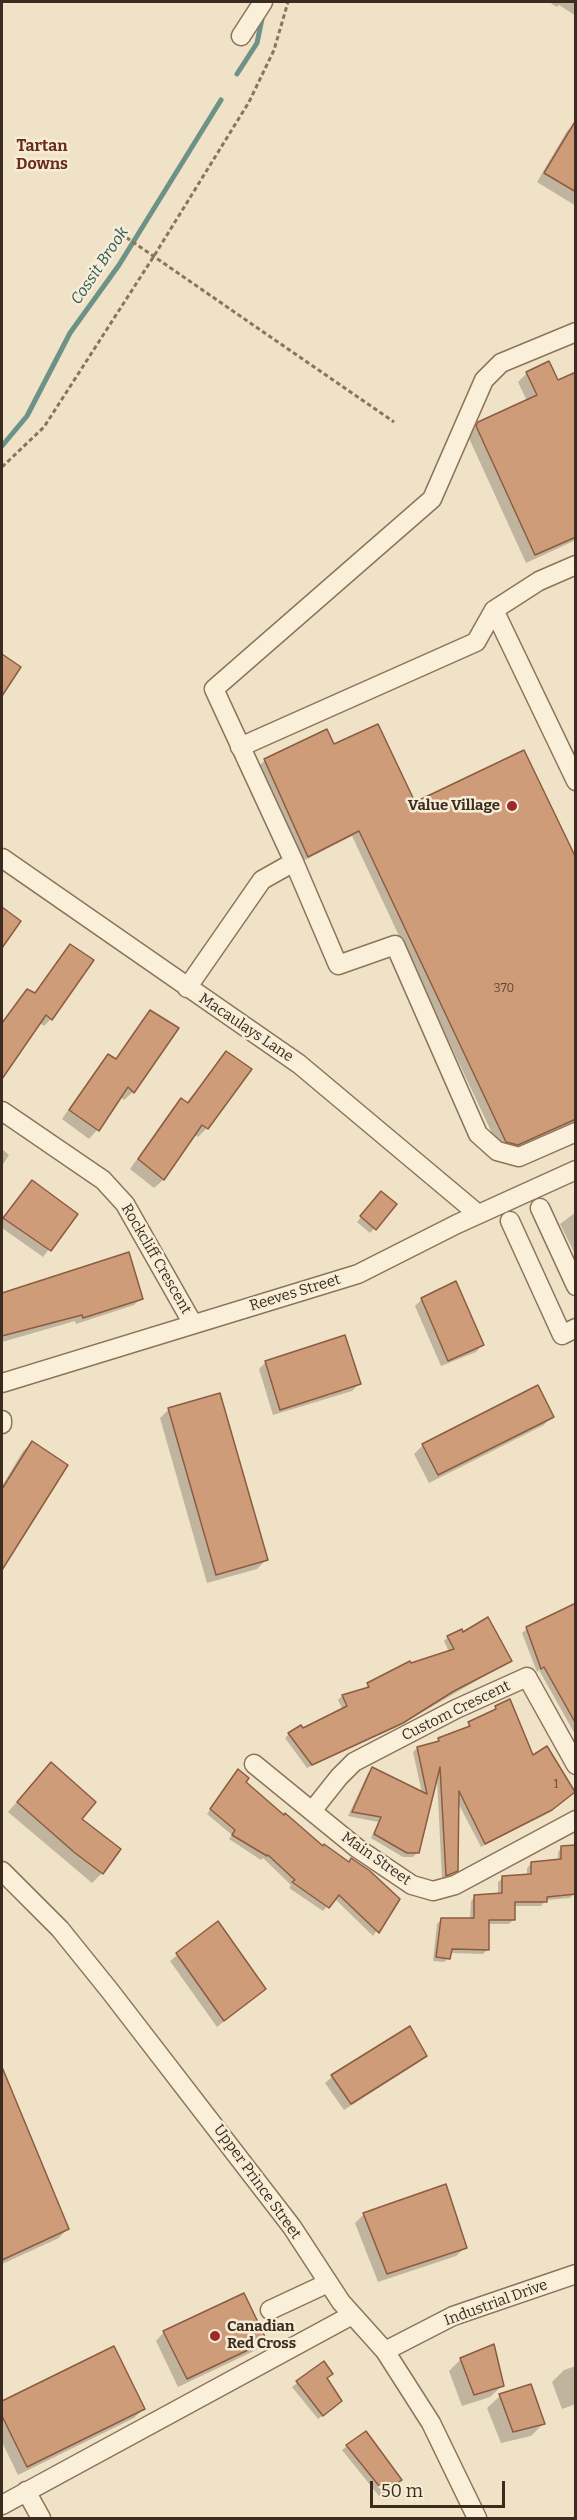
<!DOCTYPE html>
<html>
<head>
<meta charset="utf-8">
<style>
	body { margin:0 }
	#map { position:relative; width:577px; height:2520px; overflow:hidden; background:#f0e2c6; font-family:Bitter,serif }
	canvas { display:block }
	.frame { position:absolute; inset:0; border:3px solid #3b2c1f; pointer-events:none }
	.scale { position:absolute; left:370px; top:2481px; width:135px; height:27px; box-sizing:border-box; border:3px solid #3b2c1f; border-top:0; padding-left:8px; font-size:18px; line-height:21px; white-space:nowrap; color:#3b2c1f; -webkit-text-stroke:4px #f7edd6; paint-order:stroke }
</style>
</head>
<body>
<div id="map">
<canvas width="577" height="2520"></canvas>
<div class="frame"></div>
<div class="scale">50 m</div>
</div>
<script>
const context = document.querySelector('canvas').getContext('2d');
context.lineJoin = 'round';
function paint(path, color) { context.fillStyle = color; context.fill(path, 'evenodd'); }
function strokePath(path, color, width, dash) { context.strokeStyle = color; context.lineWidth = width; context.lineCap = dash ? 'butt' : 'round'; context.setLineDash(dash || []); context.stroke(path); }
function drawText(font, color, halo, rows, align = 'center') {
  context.font = font + ' Bitter,serif'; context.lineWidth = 5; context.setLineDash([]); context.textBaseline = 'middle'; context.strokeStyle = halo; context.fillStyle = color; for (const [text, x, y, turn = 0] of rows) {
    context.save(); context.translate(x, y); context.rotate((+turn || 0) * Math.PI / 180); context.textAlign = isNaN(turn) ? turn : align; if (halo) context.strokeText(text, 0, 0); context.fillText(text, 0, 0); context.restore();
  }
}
paint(new Path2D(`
	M549 2H576V16L559 5 557 7Z
	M576 123V206L537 182 567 131Z
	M527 373 557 382 576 374V540L526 563 468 436 479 423 527 401 518 382Z
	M2 656 19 668 2 693Z
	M334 746 414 804 576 862V1121L510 1151 499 1148 352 836 301 862 258 767 265 760Z
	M2 909 19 921 2 946Z
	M70 946 92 961 51 1019 44 1026 39 1022 2 1074V1023L27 991 34 995Z
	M151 1011 133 1092 124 1100 120 1096 97 1130 89 1139 62 1119 100 1064 108 1056 115 1060 142 1020Z
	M226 1053 250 1070 207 1128 198 1137 194 1134 163 1180 154 1188 130 1169 172 1109 181 1100 186 1103Z
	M2 1149 9 1155 2 1166Z
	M32 1182 76 1214 43 1257 2 1228V1219Z
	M377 1197 395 1205 370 1233 357 1222Z
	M576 1212V1256L560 1224Z
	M128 1254 141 1298 134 1305 76 1324 75 1321 2 1342V1295Z
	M422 1299 482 1345 476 1352 441 1366 415 1306Z
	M266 1362 359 1384 352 1391 273 1415 259 1369Z
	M169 1409 266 1560 257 1569 207 1583 160 1418Z
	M552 1416 544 1425 429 1483 414 1454 423 1445Z
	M32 1443 66 1465 2 1567V1486L23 1451Z
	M576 1604V1736L539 1670 537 1672 522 1633 527 1629Z
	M448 1637 510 1661 397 1727 307 1768 285 1738 289 1734 303 1730 343 1710 338 1700 342 1696 363 1690 368 1685 410 1665 449 1652 444 1641Z
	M496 1708 533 1758 569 1796 546 1814 481 1847 457 1801 456 1870 442 1879 437 1778 418 1852 413 1857H403L371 1838 378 1822 348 1816 368 1773 373 1769 422 1793 413 1752 417 1748 434 1744 437 1741 441 1749 465 1730 469 1724 490 1713Z
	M41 1774 79 1819 102 1873 92 1883 8 1812Z
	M234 1775 323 1848 398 1899 373 1936 334 1898 323 1911 289 1888 291 1885 263 1858 261 1860 229 1839 232 1835 207 1814Z
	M562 1848 574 1894 570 1898 546 1900 541 1906H514V1919L509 1924H488V1949L483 1954 450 1953 449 1958 444 1962 433 1961 437 1924 441 1920H470L471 1901 475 1897 498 1895V1882L503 1878 527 1876V1868L532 1863 558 1861V1852Z
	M217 1923 264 1989 217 2027 170 1961Z
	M425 2056 419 2062 344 2110 325 2083 332 2077Z
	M2 2071 67 2229 59 2238 2 2264Z
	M364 2214 465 2248 456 2256 378 2282 355 2223Z
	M164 2332 265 2341 256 2350 178 2387 156 2341Z
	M113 2348 143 2409 134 2418 18 2475 2 2442V2402Z
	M461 2359 503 2385 490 2397 462 2406 449 2371Z
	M324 2363 331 2374 326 2379 336 2406 318 2419 292 2387Z
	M576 2366V2404L562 2409 552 2382 564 2370Z
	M530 2386 543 2424 531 2436 501 2443 487 2408 500 2396Z
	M347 2446 395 2484 379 2496 342 2450Z`), '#0003');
strokePath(new Path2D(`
	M237 74 257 43 263 14
	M2 446 27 416 70 333 119 265 221 100`), '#6d9288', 5);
const building = new Path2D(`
	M576 120V192L544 173Z
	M549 361 558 380 576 372V537L535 555 476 426 478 422 537 395 526 372Z
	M2 654 21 667 2 696Z
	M378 724 415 802 524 750 576 858V1119L518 1145 506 1142 359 831 308 857 264 759 327 729 334 744Z
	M2 907 21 921 2 948Z
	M70 944 94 960 52 1020 46 1015 2 1079V1023L27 989 35 993Z
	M150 1010 179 1028 134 1093 128 1087 99 1131 69 1110 108 1054 116 1059Z
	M226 1051 252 1069 208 1129 202 1125 164 1180 138 1159 181 1098 188 1103Z
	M32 1180 78 1214 51 1251 3 1218Z
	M381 1191 397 1204 376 1230 360 1216Z
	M129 1252 143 1299 83 1318 82 1315 2 1336V1293Z
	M456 1281 484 1345 448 1361 421 1298Z
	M345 1335 361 1384 280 1410 265 1361Z
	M538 1385 554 1417 438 1475 422 1444Z
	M220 1393 268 1560 216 1575 168 1408Z
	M32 1441 68 1465 2 1570V1489Z
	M576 1603V1724L544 1667 541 1669 526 1627Z
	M488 1617 512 1661 454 1691 403 1723 312 1765 288 1733 301 1725 303 1728 347 1706 342 1695 369 1687 367 1683 410 1661 411 1663 454 1649 447 1636 462 1629 463 1632Z
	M510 1699 533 1755 547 1746 575 1792 552 1810 485 1844 459 1791 458 1871 446 1876 440 1767 419 1853H407L374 1834 381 1817 352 1812 372 1767 427 1794 417 1747 439 1741 438 1738 470 1726 468 1722 496 1709 495 1706Z
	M51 1762 96 1802 82 1819 121 1849 103 1874 75 1853 17 1802Z
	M238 1769 249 1778 246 1782 284 1815 285 1813 323 1846 324 1844 349 1862 351 1858 370 1871 400 1899 379 1933 339 1895 329 1908 292 1882 295 1880 268 1855 267 1856 232 1835 235 1830 210 1809Z
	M576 1845V1894L547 1897V1902H515V1920H489V1950L452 1949 450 1959 436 1957 441 1918H474V1895L502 1893V1876L531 1874V1862L561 1859V1846Z
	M218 1921 266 1989 224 2021 176 1953Z
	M410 2026 427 2056 351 2104 331 2075Z
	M2 2067 69 2229 2 2260Z
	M446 2184 467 2248 387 2274 363 2213Z
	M244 2293 267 2341 187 2379 163 2331Z
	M494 2344 504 2386 474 2395 460 2358Z
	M114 2346 145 2409 27 2467 2 2416V2401Z
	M324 2361 333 2374 327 2378 342 2401 323 2416 296 2381Z
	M531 2384 545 2424 513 2432 499 2394Z
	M366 2431 402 2480 384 2492 346 2445Z`);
paint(building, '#cf9c7a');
strokePath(building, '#8c5c40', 1.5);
const minor = new Path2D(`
	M241 36 263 2
	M576 332 501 363 484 380 432 499 214 689 294 862 338 965 395 945 478 1134 497 1151 519 1157 576 1132
	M576 565 539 581 494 610 576 781
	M240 747 476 642 494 610
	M2 858 299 1064 478 1214
	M187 988 262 880 294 862
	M2 1111 103 1180 125 1204 193 1324
	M540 1208 576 1286
	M510 1221 562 1335 576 1328
	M2 1383 358 1274 457 1224 576 1170
	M2 1420V1424
	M254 1764 357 1848 412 1885 433 1891 455 1885 576 1820
	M312 1811 339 1777 354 1762 456 1709 527 1677 576 1765
	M2 1871 60 1929 110 1991 292 2227 341 2302 385 2351 431 2423 477 2518
	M270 2310 328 2283
	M385 2351 453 2316 576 2274
	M26 2491 41 2518
	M2 2505 352 2315`);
strokePath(minor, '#8c745b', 21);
strokePath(new Path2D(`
	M114 229 394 422
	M2 467 44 427 154 256 249 102 274 50 288 2`), '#8c745b', 3, [4.5, 3]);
strokePath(minor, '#faf0d9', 18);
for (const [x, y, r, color] of [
	[512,806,6,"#9d292c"],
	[215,2336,6,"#9d292c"]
]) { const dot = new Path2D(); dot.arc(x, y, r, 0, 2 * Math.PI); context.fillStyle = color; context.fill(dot); strokePath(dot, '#f7edd6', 2); }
drawText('12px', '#604836', null, [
	["370",504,989],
	["1",556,1785]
]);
drawText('bold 15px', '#3b2c1f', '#f7edd6', [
	["Value Village",500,806],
	["Canadian",227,2327,"left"],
	["Red Cross",227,2344,"left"]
], 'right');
drawText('15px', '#3b2c1f', '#f7edd6', [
	["Macaulays Lane",246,1028,34],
	["Rockcliff Crescent",156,1259,60],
	["Reeves Street",295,1293,-17],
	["Custom Crescent",456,1711,-26],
	["Main Street",376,1859,35],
	["Upper Prince Street",257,2182,54],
	["Industrial Drive",496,2303,-20]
]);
drawText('bold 16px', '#692b1d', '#f7edd6', [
	["Tartan",42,147],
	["Downs",42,165]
]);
drawText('italic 16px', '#2e5c58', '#f7edd6', [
	["Cossit Brook",100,266,-56]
]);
</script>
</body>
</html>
